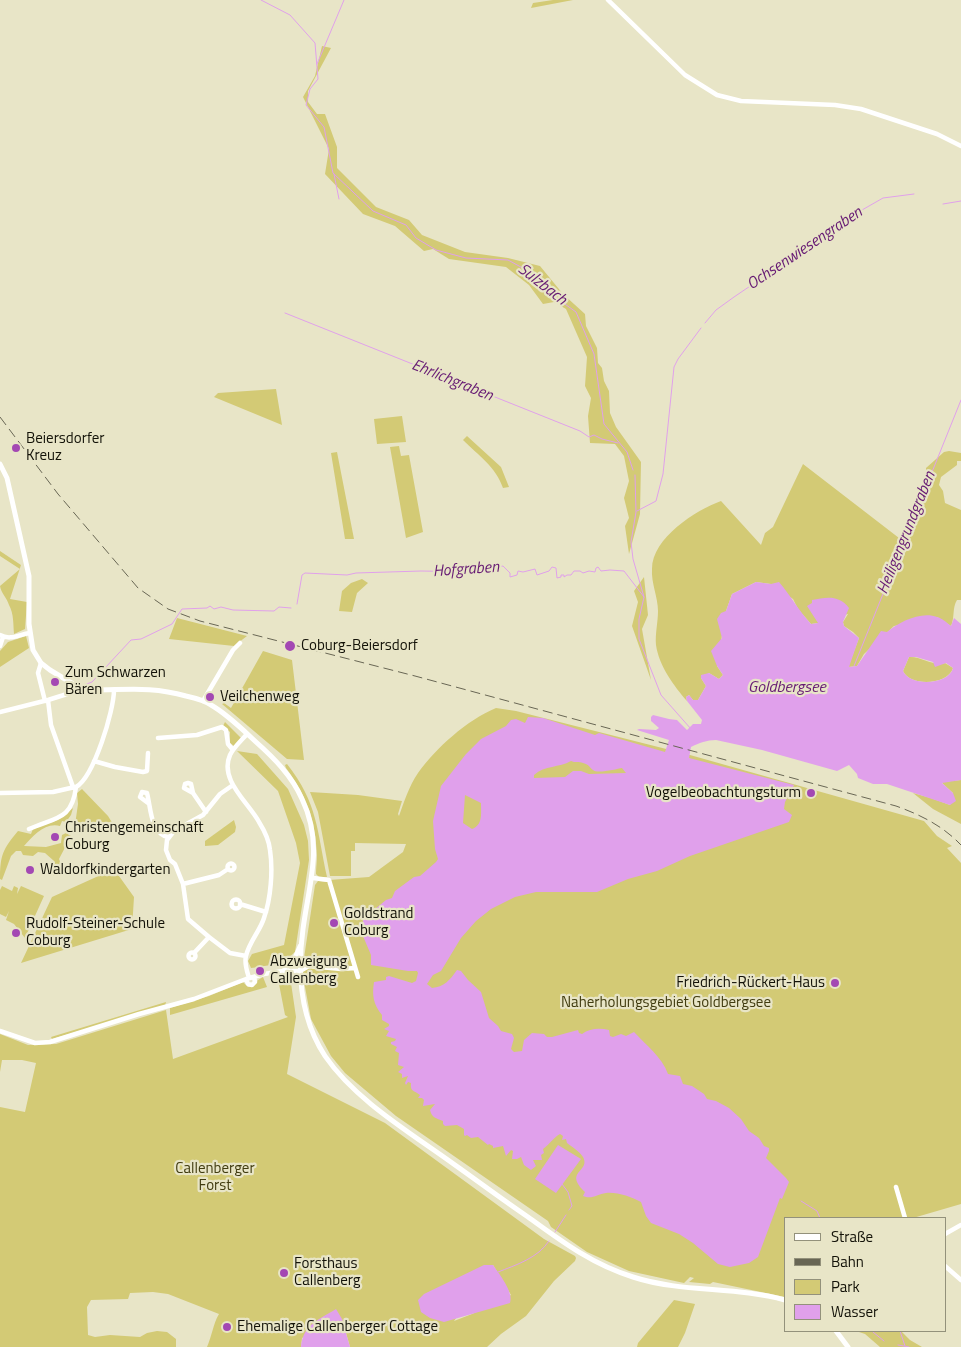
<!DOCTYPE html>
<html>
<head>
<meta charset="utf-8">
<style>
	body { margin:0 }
	#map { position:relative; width:961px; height:1347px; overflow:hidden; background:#e8e5c7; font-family:"Titillium Web",sans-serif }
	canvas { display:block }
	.legend { position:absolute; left:784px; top:1217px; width:162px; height:115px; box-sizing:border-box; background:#e8e5c7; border:1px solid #93917b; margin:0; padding:6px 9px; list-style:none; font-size:15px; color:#131208 }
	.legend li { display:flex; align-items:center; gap:10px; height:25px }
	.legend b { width:25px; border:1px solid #93917b }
</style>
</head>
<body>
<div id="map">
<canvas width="961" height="1347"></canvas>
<ul class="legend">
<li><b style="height:6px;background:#fff"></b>Straße</li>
<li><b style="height:6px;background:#686654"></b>Bahn</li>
<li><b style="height:14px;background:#d3ca75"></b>Park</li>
<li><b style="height:14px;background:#e0a0eb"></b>Wasser</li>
</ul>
</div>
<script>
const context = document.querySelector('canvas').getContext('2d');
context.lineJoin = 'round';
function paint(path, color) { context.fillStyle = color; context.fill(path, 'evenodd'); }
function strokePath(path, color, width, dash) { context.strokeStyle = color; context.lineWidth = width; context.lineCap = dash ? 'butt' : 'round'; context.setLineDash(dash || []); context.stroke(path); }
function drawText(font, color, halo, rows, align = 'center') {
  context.font = font + ' "Titillium Web",sans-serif'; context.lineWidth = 4.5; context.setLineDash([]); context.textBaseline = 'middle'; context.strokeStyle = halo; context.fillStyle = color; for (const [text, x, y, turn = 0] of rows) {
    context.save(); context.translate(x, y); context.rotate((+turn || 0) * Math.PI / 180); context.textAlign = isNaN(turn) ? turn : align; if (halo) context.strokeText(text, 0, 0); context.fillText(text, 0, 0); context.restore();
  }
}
paint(new Path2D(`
	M553 0H573L531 8 533 3Z
	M322 46 331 48 308 91V102L317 114H325L337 147V168L376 207 409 220 422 235 465 252 508 258 540 266 563 294 585 314 586 326 597 348 598 363 602 368 604 381 609 391 610 413 616 427 641 462 640 514 629 554 625 526 629 518 624 498 629 481 624 456 615 444 590 443 588 416 591 398 585 386 587 357 566 309 554 302 543 304 529 285 506 267 449 259 433 249 424 251 395 226 363 214 325 174 329 149 303 97 315 76Z
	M276 389 282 425 214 397 218 393Z
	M402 416 406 442 377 444 374 419Z
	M467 436 501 467 509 487 503 488C496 467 478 455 463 440Z
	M399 446 401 456 409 455 423 532 406 538 390 447Z
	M949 451 961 453V461H957V465L941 477 939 485 943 491 945 503 961 510V600H957C952 608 955 617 951 626L937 617 894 626 864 654 857 666 848 667 859 638 853 632 844 626 843 622 848 614 818 623 811 624 798 609 793 599 771 584 756 582 732 594 726 611 717 666 723 675 719 679 709 673 701 678 706 686 698 700H693L689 695 686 697 687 701C674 686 659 666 656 645 655 634 658 622 658 611 658 597 651 583 652 569 652 538 696 510 721 501L761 545 765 533 773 527 803 464 899 538 903 537 910 521C906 507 920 497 925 484 927 480 926 473 926 468L944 452Z
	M337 452 354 539H345L331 453Z
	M0 551 21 565 10 599 27 602 25 629 14 634C13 624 14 614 9 605 7 598 1 593 0 586L20 569 0 556Z
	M644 577 648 615 642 629 651 680 632 626 638 602 634 591Z
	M362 579 368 583 357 593 352 612 339 611 342 591 351 583Z
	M177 618 247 636 234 646 169 639Z
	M26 636 29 648 0 667V651L8 642Z
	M263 651 292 660 304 760 287 759 222 704 224 703 231 708Z
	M909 657C921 656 934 667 945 663L953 668C948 685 910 687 903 671Z
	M496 708 516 711 690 755 924 821 937 836 952 846 947 848 961 863V1204L913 1218H785V1297L713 1282 710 1284 689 1282 694 1278 690 1277 684 1283 629 1271 587 1252 551 1227 548 1221 396 1116 345 1073 331 1056 311 1019 302 971 315 885 318 881 328 882 329 880 369 877 403 852 406 844 355 843V851H351V876H330L318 812 310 792 358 795 402 801 398 814 399 816C404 802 409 786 418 773 436 748 467 720 496 708Z
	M225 722 241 738 234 746 230 743V732L223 726Z
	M237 751 257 754 288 789 304 825 308 841 309 860 295 952C284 964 267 966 251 968L248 961 252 954 284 945 300 863 296 843 278 791Z
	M287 764C318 803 317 831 327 877H319L316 874C316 868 317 861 317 855 315 818 307 797 286 768L285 765Z
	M961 780V824L933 809 913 793 931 798 950 805 953 793 941 782Z
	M82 789 108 816 116 829 103 833 74 832 78 804 77 793Z
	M73 808 71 815 66 822 62 821 60 826C45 822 33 836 24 846L46 847 61 843 62 835 66 833 71 836 59 859 63 869 54 876 51 873 54 861 45 853 38 852 33 856 23 855 21 851H16L11 856 2 880 0 879C0 855 3 849 18 831L31 834 33 829 58 820Z
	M234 820 236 827 235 832 218 845 205 846V841Z
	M114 869 134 897 132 929 21 963 52 897Z
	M2 886 12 891 14 886 18 888 17 894 21 886 44 896 25 938 14 924 6 920 9 911 6 917 0 914V890Z
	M263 977 267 987 170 1015V1008L209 996 243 982 248 987H253L258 980Z
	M291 983 296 1017 287 1074 385 1123 544 1239 575 1256 576 1258 575 1261 554 1281 526 1316 501 1334 487 1347H350L342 1319 302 1338 301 1347H207C212 1336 213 1324 219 1314L168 1294 153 1292 130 1293 128 1299 91 1300 87 1307 88 1335 95 1337 110 1335 140 1337 147 1333 157 1331 167 1332 176 1339V1347H0V1107L25 1112 36 1063 22 1060H2L0 1072V1034L28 1045 56 1044 166 1010 173 1059 288 1017 285 1015 279 984ZM493 1265 511 1295 472 1314 454 1321Z
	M166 1002 165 1006 52 1039 51 1037Z
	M674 1300 695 1304 685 1333 678 1347H637L638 1343Z
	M856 1331H901L910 1340 922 1347H880L865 1334Z`), '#d3ca75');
paint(new Path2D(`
	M756 582 771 584 779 582C791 596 799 611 811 624L818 623 807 606 812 603V600C827 597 839 595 849 608L843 622 844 626 859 638 849 667 857 666 881 631 887 632C899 622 921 611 937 617 942 618 947 623 951 626L954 618 961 624V780L942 783 953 793 956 801 950 805 887 784H873L858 778 857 774 849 765 837 771 762 750 716 740C707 740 699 743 691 747L689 758 794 785 785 802 784 809 792 815 789 822 690 856 657 871 628 879 597 892H536L515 897 491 909 476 921 461 938 441 971 433 975 427 984 432 988C444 987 450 980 457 970L461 971 468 980 481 992 489 1018 498 1026 501 1031 512 1034 514 1038 511 1049 514 1052 522 1051 524 1040 532 1033 544 1034 547 1037H552L578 1030 579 1033 582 1034C590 1028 600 1028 609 1030L610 1036 613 1037 621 1034 626 1036 634 1032C646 1045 662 1057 668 1074L680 1076 683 1084 692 1086 704 1094 707 1099 716 1101 729 1108 741 1119 749 1131 759 1138 764 1146 769 1148V1151L766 1158 786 1178 789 1182 782 1199 780 1198 758 1257 749 1263 730 1267 718 1264 693 1243 679 1234 651 1223 646 1216 641 1202C631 1197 618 1192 606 1193 597 1194 592 1200 583 1196L585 1192C563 1171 591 1172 583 1157 579 1151 572 1147 567 1143L566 1139 562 1140 563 1136 560 1134C554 1137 550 1144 543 1149L544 1153 541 1155 542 1160H533L536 1166 531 1170 524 1165 521 1157 517 1159H512L513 1151 511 1150 506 1156 503 1146 493 1148V1146L489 1144 488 1145 478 1137 471 1138 467 1135 465 1136 464 1135V1129L457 1125 445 1126 443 1124V1121C436 1118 432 1118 430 1110L435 1104 423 1106 424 1100 422 1098H418L420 1095C414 1090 410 1092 411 1083L408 1082 406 1085 405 1083 408 1076 402 1078V1074L398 1072 404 1067 398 1065 399 1053 395 1051 397 1047 391 1044V1042L395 1041 396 1039 386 1036 389 1031 384 1029 389 1026V1024L382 1020V1015C373 1004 372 995 374 982L386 980V977L389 976 412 983 416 981 418 973 417 971H408L371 965V955L363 936V919L386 900 392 898 395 891 414 877 420 876 436 862 438 859 435 849 433 821 441 786 466 754 481 739 506 726 511 720 516 719 525 723 528 717 543 718 595 735 599 733 665 752 669 740 637 730 639 729 656 730 659 728 651 721V717L653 715 669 719 677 720 687 730 693 724H701L702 720 687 701 686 697 689 695 693 700H698L706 686 701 678V675L709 673 719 679 723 675 717 666 711 651 722 638 717 619 721 613 726 611 732 594ZM909 657H916L933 662 935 667 946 663 953 668C949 685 910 687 903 671ZM571 761C575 763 579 761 583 763 590 765 589 767 593 770 597 774 617 769 622 768L626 773 589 774 581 771H573L565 777 534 778V775C545 765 559 768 571 761ZM465 795 481 803C481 814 483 825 472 829L463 823Z
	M558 1145 581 1159 556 1193 535 1179Z
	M484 1265H493C499 1274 514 1292 510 1303L444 1322 430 1318 421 1312 418 1300 424 1294Z
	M336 1309 342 1319 350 1347H301C303 1324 319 1320 336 1309Z`), '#e0a0eb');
strokePath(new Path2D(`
	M261 0 290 15 315 43 318 79 310 89 306 105 324 127 333 173 373 211 406 225 416 238 436 250 466 258 508 260 530 272 548 292 576 312 594 354 604 424 627 452 633 470
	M317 64 344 0
	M334 174 339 199
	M943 204 961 201
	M285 313 580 431 589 437 594 435 602 439 618 443
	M705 323 716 310 734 297 862 210 883 198 914 194
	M635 475 636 512 631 542 633 559 644 597 639 619V639L661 695 691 729
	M637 511 656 501 663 474 674 367 678 359 701 328
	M297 604 302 575 305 573 347 575 356 573 421 571 480 572 482 569 489 571V566L492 565 497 567 503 566 510 573V577L517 575 518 571 523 572 535 569 537 575 549 571 552 567 556 568 557 578 561 577V575H564V577L567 575H571L574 571H580L583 573 589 571 595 572 596 568 598 567 601 571 610 570 624 571 644 597
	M854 666 961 400
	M84 685 92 682 131 640 141 639 172 624 182 609 207 608 210 606 214 609 221 607 233 610 274 611 279 607 291 608
	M562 1184 568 1192 572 1206 569 1210
	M801 1201 817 1211 820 1218
	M555 1232 566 1215
	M498 1272C516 1265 538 1258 549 1241
	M900 1331 905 1346
	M873 1332 884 1341
	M898 1345 909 1347`), '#e0a0eb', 1);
strokePath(new Path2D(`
	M608 0 685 75 717 95 741 101 835 105 861 109 937 134 961 146
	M0 635C11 641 19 634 30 633
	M0 646 3 637
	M41 663 38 673 45 701
	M48 700 51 725 73 787
	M203 701 233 650 240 643
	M0 712 48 700 83 689
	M247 734C242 740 234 747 230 755 219 780 248 802 259 822 264 830 269 840 270 850 273 870 271 898 264 918 260 931 249 942 246 956 244 963 247 971 249 978
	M158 738 197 735 222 727 226 730 228 744 233 750
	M94 761 115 767 143 772 147 771 148 753
	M233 785 220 794 203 815 174 831 167 840 166 850 170 860 175 864 183 884 188 919 209 937 230 953 246 956
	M0 793 53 792 75 787
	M193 793 184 788 185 784 188 783 191 784 193 793 206 812
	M148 803 140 797 142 792 147 793C151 808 150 833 168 837
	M29 829C56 817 72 820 76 787 94 777 114 710 114 690
	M227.5 867a3.5 3.5 0 1 1 7 0a3.5 3.5 0 1 1-7 0Z
	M313 878 329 880 358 977
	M183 884 219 875 228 869
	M231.5 904a4.5 4.5 0 1 1 9 0a4.5 4.5 0 1 1-9 0Z
	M240 904 266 912
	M188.5 956a3.5 3.5 0 1 1 7 0a3.5 3.5 0 1 1-7 0Z
	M194 953 209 937
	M284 970 293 962 300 946
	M246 979 248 984 252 985 255 982 254 977
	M0 1031 35 1043 50 1042 139 1014 194 999 246 979 264 974 283 971H300L309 966 341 969 355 968
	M896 1187 905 1218
	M945 1234 961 1225
	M945 1266 961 1280`), '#fff', 4.5);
strokePath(new Path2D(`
	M0 464 7 478 29 576V624L33 650 41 663 50 670 78 687 92 690C127 690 151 686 186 696 195 698 204 700 211 705 227 714 242 729 256 742 274 758 292 776 302 799 324 845 309 883 303 929 297 973 300 1018 325 1056 356 1101 411 1133 455 1165 479 1182 503 1200 528 1217 561 1241 593 1265 633 1277 682 1293 735 1286 785 1300
	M836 1331 848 1347`), '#fff', 5);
strokePath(new Path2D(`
	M0 417 58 494 138 588 168 609 200 621 415 676 896 806C921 815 943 826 961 845`), '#686654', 1, [10, 5]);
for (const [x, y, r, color] of [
	[16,448,5,"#a348b3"],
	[290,646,6,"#a348b3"],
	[55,682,5,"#a348b3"],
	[210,697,5,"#a348b3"],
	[811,793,5,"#a348b3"],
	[55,837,5,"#a348b3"],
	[30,870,5,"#a348b3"],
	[334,923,5,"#a348b3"],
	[16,933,5,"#a348b3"],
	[260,971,5,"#a348b3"],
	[835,983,5,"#a348b3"],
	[284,1273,5,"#a348b3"],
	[227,1327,5,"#a348b3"]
]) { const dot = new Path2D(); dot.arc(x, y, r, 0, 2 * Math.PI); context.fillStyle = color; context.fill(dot); strokePath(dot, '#e8e5c7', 2); }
drawText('15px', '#131208', '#e8e5c7', [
	["Beiersdorfer",26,439],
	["Kreuz",26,456],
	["Coburg-Beiersdorf",301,646],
	["Zum Schwarzen",65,673],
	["Bären",65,690],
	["Veilchenweg",220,697],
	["Vogelbeobachtungsturm",801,793,"right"],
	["Christengemeinschaft",65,828],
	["Coburg",65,845],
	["Waldorfkindergarten",40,870],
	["Goldstrand",344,914],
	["Coburg",344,931],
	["Rudolf-Steiner-Schule",26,924],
	["Coburg",26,941],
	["Abzweigung",270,962],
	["Callenberg",270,979],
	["Friedrich-Rückert-Haus",825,983,"right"],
	["Forsthaus",294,1264],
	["Callenberg",294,1281],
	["Ehemalige Callenberger Cottage",237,1327]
], 'left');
drawText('15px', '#413c10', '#e8e5c7', [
	["Naherholungsgebiet Goldbergsee",666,1003],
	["Callenberger",215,1169],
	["Forst",215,1186]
]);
drawText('italic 16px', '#661a73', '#e8e5c7', [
	["Ochsenwiesengraben",805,249,-34],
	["Sulzbach",542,285,38],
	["Ehrlichgraben",452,381,22],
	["Heiligengrundgraben",907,533,-68],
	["Hofgraben",466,570,-4],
	["Goldbergsee",787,688]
]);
</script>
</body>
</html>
